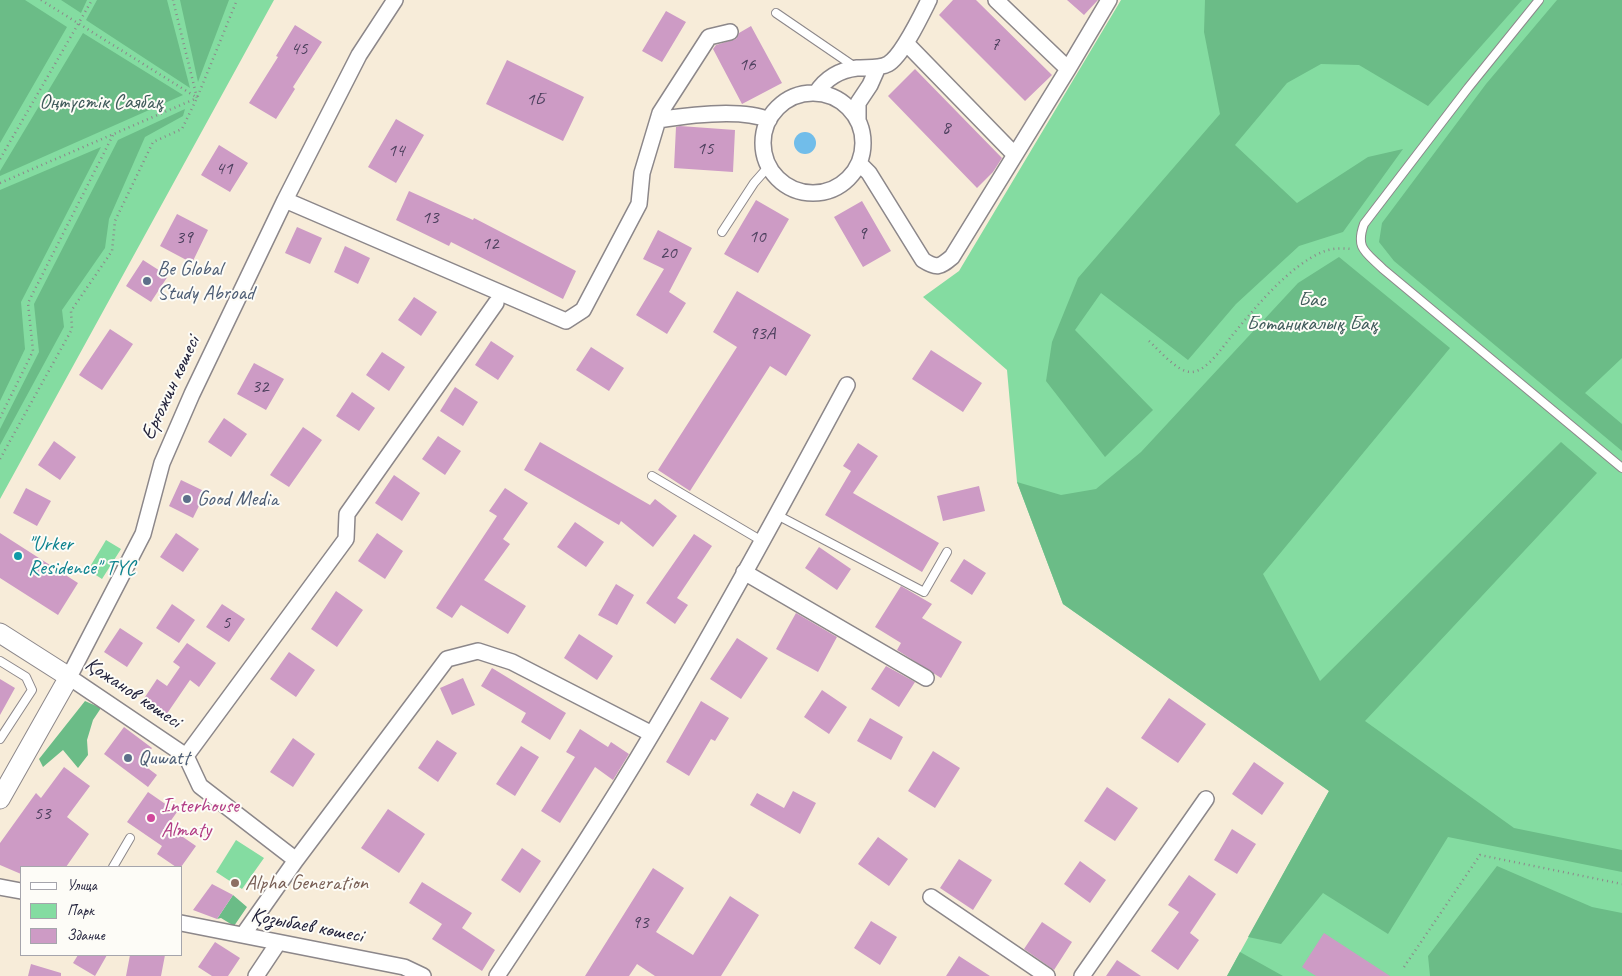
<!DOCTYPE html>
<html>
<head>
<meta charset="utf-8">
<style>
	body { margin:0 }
	#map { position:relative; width:1622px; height:976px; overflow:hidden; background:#f7ecd9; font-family:Caveat,sans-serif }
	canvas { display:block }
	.legend { position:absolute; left:20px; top:866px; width:162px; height:90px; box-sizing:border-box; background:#fdfcf7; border:1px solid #a5a5ac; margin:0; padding:6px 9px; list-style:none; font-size:15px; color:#22223b }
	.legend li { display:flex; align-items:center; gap:10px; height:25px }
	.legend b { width:25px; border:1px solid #a5a5ac }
</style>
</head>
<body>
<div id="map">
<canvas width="1622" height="976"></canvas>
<ul class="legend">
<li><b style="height:6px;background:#fff"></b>Улица</li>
<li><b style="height:14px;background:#84dca1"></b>Парк</li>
<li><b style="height:14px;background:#cd9bc5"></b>Здание</li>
</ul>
</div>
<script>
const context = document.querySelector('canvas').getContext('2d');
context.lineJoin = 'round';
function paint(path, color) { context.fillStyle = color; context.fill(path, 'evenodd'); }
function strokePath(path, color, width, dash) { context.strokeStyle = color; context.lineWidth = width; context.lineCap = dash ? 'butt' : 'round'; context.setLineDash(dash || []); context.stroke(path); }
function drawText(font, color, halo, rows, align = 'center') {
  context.font = font + ' Caveat,sans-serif'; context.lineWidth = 4; context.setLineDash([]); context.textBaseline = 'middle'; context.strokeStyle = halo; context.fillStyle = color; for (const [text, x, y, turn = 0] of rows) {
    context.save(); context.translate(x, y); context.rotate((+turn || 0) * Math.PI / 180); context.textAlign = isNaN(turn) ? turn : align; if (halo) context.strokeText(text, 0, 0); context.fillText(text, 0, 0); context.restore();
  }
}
paint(new Path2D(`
	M0 0H274L0 499Z
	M1121 0H1622V976H1227L1329 791 1063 604 1017 482 1007 370 923 297 959 271Z
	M106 540 121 549 102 579 88 570Z
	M236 840 264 858 242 889 216 872Z`), '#84dca1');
paint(new Path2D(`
	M0 0H25L67 27 0 143Z
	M61 0H87L81 13Z
	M97 0H167L190 88 86 20Z
	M180 0H229L198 82Z
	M1205 0H1522L1428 106 1359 65 1321 64 1287 83 1235 145 1297 203 1368 157 1403 149 1343 232 1299 246 1236 304 1188 360 1101 293 1075 330 1153 410 1105 457 1046 381 1052 342 1078 278 1220 114 1204 32Z
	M1557 0H1622V358L1585 393 1622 424V451L1394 261 1379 242 1382 223 1486 84Z
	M83 33 183 95 0 176V171Z
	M185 109 183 116 145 137 109 219 105 248 62 310 64 327 0 445V429L39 352 34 304 118 140Z
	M101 147 21 302 25 349 0 401V190Z
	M1339 257 1450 348 1263 574 1320 681 1561 442 1597 473 1365 721 1514 828 1622 850V872L1448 837 1388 934 1323 893 1281 944 1248 937 1329 791 1063 604 1017 482 1061 495 1096 489 1141 452 1298 283Z
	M85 701 101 708 93 720 87 740 88 755 78 768 63 750 43 767 39 759Z
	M1497 866 1592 907 1622 913V976H1430L1428 956Z
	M233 895 247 907 234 926 221 918 217 919Z
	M1240 952 1283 976H1227Z`), '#6bbc87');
paint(new Path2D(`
	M794 143a11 11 0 1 1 22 0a11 11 0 1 1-22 0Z`), '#71bdea');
paint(new Path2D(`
	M953 0H976L1052 75 1025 101 939 15Z
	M1067 0H1098L1084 15Z
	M666 11 686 22 662 62 642 51Z
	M295 25 322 42 293 87 295 89 276 119 249 103 278 57 276 56Z
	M751 26 782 83 742 104 713 49 716 45 736 39 739 33Z
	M507 60 584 97 563 141 486 104Z
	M915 69 1002 158 993 172 977 188 888 96Z
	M396 119 424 135 396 183 368 167Z
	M680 126 735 130 733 172 674 168 676 127Z
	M219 145 248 163 230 192 201 175Z
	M409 191 473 220 474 218 576 271 563 299 451 242 449 246 396 220Z
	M756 200 789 219 758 273 724 254Z
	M862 201 891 251 863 267 834 217Z
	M177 214 208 230 192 263 160 246Z
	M297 227 322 238 310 264 285 253Z
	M658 230 692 248 669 292 686 303 667 334 636 315 664 269 643 259Z
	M345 246 370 258 358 284 334 272Z
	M143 260 168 276 151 302 126 286Z
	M737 291 811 335 786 376 770 366 690 491 658 470 737 347 713 332Z
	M414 297 437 312 421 336 398 320Z
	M110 329 133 344 102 390 79 375Z
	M491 341 514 356 498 380 475 365Z
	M591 347 624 368 609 391 576 370Z
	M931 350 982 383 963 412 912 379Z
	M382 352 405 367 389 391 366 375Z
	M254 363 284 379 266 410 237 394Z
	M455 387 478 402 463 426 440 411Z
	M352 392 375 408 359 431 336 416Z
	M224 418 247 434 231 457 208 442Z
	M303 427 322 440 289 487 270 475Z
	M438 436 461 451 445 475 422 459Z
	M54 441 76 457 60 480 38 465Z
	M540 442 650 505 655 499 677 516 653 547 621 521 619 525 524 470Z
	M858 443 878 456 853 493 939 543 922 572 825 515 851 471 843 466Z
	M394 475 420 493 402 521 375 503Z
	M181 480 206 492 193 518 169 506Z
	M979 486 985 511 943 521 937 496Z
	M26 488 51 501 37 526 13 513Z
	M505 488 528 503 503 539 510 544 484 580 526 606 508 634 461 605 452 618 436 608 497 516 489 511Z
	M575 522 604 542 586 567 557 547Z
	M0 533 78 583 58 615 0 578Z
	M176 533 199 549 183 572 160 557Z
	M377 533 403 551 385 579 358 561Z
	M694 534 712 546 677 598 688 605 675 624 646 603Z
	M819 547 851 569 837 590 805 568Z
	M964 559 986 573 972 595 950 581Z
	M616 584 634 595 617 625 598 615Z
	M901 586 932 604 922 618 962 642 941 678 897 650 901 643 875 627Z
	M336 591 363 610 337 647 311 629Z
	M172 604 195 620 179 643 156 628Z
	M222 604 245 619 229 642 206 627Z
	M796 613 837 637 818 672 776 649Z
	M120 628 143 643 127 667 104 652Z
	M579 634 613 656 597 680 564 658Z
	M737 638 768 658 741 699 710 679Z
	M187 643 216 663 199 687 190 680 164 718 141 703 157 679 167 686 180 667 173 662Z
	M289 652 315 670 296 697 270 679Z
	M886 666 915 682 899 707 871 689Z
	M492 668 566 713 550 740 521 722 526 713 481 686Z
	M463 678 475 705 452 715 440 688Z
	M0 679 15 688 0 715Z
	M822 690 847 707 829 734 804 717Z
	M1169 698 1206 724 1178 763 1141 738Z
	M701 701 729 718 715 741 711 739 689 776 666 762Z
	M870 718 903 737 891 760 857 741Z
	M124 727 152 748 141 763 157 775 148 787 104 754Z
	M580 729 608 747 611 742 629 754 613 780 595 767 560 823 541 811 575 757 566 752Z
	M293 738 315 754 293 787 270 772Z
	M437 740 457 753 438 782 418 768Z
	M521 746 539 757 515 796 496 784Z
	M933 751 960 768 935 808 908 791Z
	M1254 762 1284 783 1262 815 1232 794Z
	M64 767 90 786 67 817 89 834 66 867H21V874L0 865V843L36 793 41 798Z
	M1107 787 1138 808 1115 841 1084 821Z
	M793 791 816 803 800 834 750 805 757 793 784 808Z
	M148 792 177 812 167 826 196 846 181 867H176L157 854 162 846 127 822Z
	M388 809 425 834 399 873 361 848Z
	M1232 829 1256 844 1237 874 1214 860Z
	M878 837 908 859 889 886 858 864Z
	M522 848 541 861 520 893 501 880Z
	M959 859 992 880 973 910 940 888Z
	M1080 861 1106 880 1090 903 1064 884Z
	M653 868 684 888 656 932 693 955 730 896 759 915 721 976H655L637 964 629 976H585Z
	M1189 875 1216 894 1190 933 1199 940 1178 970 1151 951 1179 912 1168 905Z
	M422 882 472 913 462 928 495 950 482 971 432 939 442 924 409 903Z
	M212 884 233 895 217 919 193 910Z
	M871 921 897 937 880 965 854 948Z
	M1042 922 1072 942 1054 970 1024 949Z
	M1324 933 1390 976H1316L1302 967Z
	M215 942 240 958 228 976H212L198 967Z
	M78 955H107L95 976 73 963Z
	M130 955H165L161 976H126Z
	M959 956 990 976H946Z
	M1117 960 1141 976H1106Z
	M31 964 61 973V976H28Z`), '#cd9bc5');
const service = new Path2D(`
	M1539 0 1468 88 1364 224C1355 249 1366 252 1383 269L1622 468
	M776 13 855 67
	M722 232 754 183 769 166
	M652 476 762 541
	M777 515 924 592 947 552
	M0 661 26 677 32 690 0 739
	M113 867 130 838`);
const minor = new Path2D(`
	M996 0 1068 69
	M906 43 1015 155
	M816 93C826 78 839 70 857 68 867 67 879 69 888 64 902 56 921 16 929 0
	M763 143a50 50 0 1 1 100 0a50 50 0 1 1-100 0Z
	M658 120C689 115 741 108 769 120
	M858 120V103L870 85 878 67
	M859 163 869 173 923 260C937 269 940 267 952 257L1068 69 1109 0
	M285 200 566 321 583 310 639 204 642 173 660 113 709 37 730 32
	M744 572 926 678
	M186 756 346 539 347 514 496 303
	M296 860 200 786 186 756 69 677 143 534 162 463 192 394 285 200 359 55 395 0
	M0 887 21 891
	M931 897 1047 976
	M181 923 404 967 423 976
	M243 935 296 860 447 659 478 651 512 662 652 734
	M256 976 278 943
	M497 976C550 896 603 817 652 734 720 620 784 502 847 385
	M1082 976 1206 799`);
const tertiary = new Path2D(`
	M0 633 69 677 0 799`);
strokePath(service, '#8c878a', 10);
strokePath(minor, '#8c878a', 18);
strokePath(tertiary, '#8c878a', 21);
strokePath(new Path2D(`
	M41 0 196 97
	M0 159 92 0
	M0 183 197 98 173 0
	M1149 341C1159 350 1177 372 1191 372 1206 372 1222 348 1230 338 1254 309 1290 264 1325 251 1333 248 1343 248 1351 249
	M0 418 33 351 28 303 113 135
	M0 459 72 329 71 311 112 251 115 221 153 142 182 129 197 98 237 0
	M1404 967 1480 855 1622 884`), '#8c878a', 2.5, [1, 4]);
strokePath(service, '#fff', 8);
strokePath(minor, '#fff', 15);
strokePath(tertiary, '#fff', 19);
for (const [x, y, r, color] of [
	[147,281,5,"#5c6f8a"],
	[187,499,5,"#5c6f8a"],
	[18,556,5,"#0f9aa8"],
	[128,758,5,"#5c6f8a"],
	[151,818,5,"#d1479c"],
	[235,883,5,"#8d6e63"]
]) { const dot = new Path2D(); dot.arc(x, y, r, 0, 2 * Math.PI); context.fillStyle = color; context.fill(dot); strokePath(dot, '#fdfcf7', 2); }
drawText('19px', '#4d405e', null, [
	["7",995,45],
	["45",299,49],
	["16",747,65],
	["1Б",535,100],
	["8",946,128],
	["15",705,149],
	["14",396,151],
	["41",224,169],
	["13",430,218],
	["9",862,234],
	["10",757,237],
	["39",184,238],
	["12",490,244],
	["20",668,253],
	["93А",762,334],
	["32",260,387],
	["5",226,623],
	["53",42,814],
	["93",640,923]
]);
drawText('21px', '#3f5a5a', '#fdfcf7', [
	["Оңтүстік Саябақ",101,102],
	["Бас",1312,300],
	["Ботаникалық Бақ",1312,324]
]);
drawText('21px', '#4e5e75', '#fdfcf7', [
	["Be Global",157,269],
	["Study Abroad",157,293],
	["Good Media",197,499],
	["Quwatt",138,758]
], 'left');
drawText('21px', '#22223b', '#fdfcf7', [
	["Ерғожин көшесі",171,388,-65],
	["Қожанов көшесі",133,693,34],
	["Қозыбаев көшесі",307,926,11]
]);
drawText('21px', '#0d838f', '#fdfcf7', [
	["\"Urker",28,544],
	["Residence\" ТҮС",28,568]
], 'left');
drawText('21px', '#b23c85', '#fdfcf7', [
	["Interhouse",161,806],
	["Almaty",161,830]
], 'left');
drawText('21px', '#785e54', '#fdfcf7', [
	["Alpha Generation",245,883]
], 'left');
</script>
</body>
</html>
